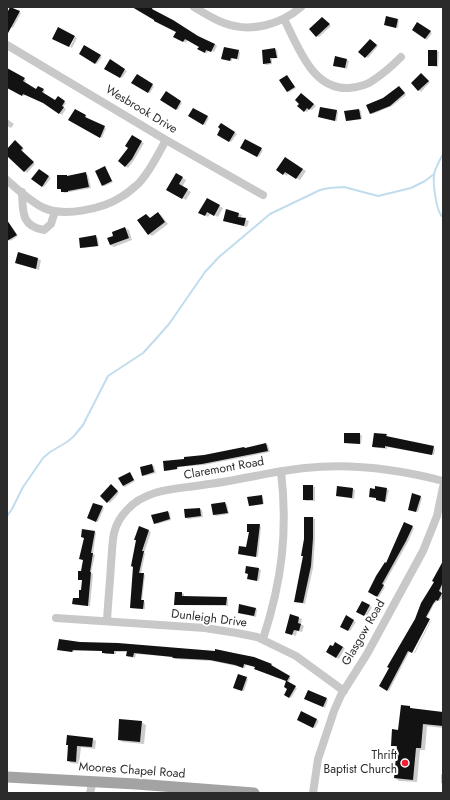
<!DOCTYPE html>
<html>
<head>
<meta charset="utf-8">
<style>
	body { margin:0 }
	#map { position:relative; width:450px; height:800px; overflow:hidden; background:#fff; font-family:Jost,sans-serif }
	canvas { display:block }
	.frame { position:absolute; inset:0; border:8px solid #2b2b2b; pointer-events:none }
</style>
</head>
<body>
<div id="map">
<canvas width="450" height="800"></canvas>
<div class="frame"></div>
</div>
<script>
const context = document.querySelector('canvas').getContext('2d');
context.lineJoin = 'round';
function paint(path, color) { context.fillStyle = color; context.fill(path, 'evenodd'); }
function strokePath(path, color, width, dash) { context.strokeStyle = color; context.lineWidth = width; context.lineCap = dash ? 'butt' : 'round'; context.setLineDash(dash || []); context.stroke(path); }
function drawText(font, color, halo, rows, align = 'center') {
  context.font = font + ' Jost,sans-serif'; context.lineWidth = 4; context.setLineDash([]); context.textBaseline = 'middle'; context.strokeStyle = halo; context.fillStyle = color; for (const [text, x, y, turn = 0] of rows) {
    context.save(); context.translate(x, y); context.rotate((+turn || 0) * Math.PI / 180); context.textAlign = isNaN(turn) ? turn : align; if (halo) context.strokeText(text, 0, 0); context.fillText(text, 0, 0); context.restore();
  }
}
paint(new Path2D(`
	M11 7 21 13 13 28 7 25V16Z
	M134 7H148L198 37 215 44 217 46 214 52 209 50 207 53 201 50 200 46 188 39 186 43 175 36 177 32Z
	M324 19 331 26 319 37 317 36Z
	M398 20 399 21 398 28 385 25Z
	M418 23 432 33 427 40 413 29Z
	M75 37 77 38 72 48 70 47Z
	M372 41 378 46 368 58 360 52Z
	M85 46 102 57 97 64 80 54Z
	M275 49 277 50 278 58 272 59V64L266 65 264 64 263 51Z
	M238 51 240 52 239 60 232 58V61L224 59Z
	M437 51 439 52 438 67 431 66 429 65Z
	M347 60 349 61 347 69 336 66Z
	M110 61 127 71 122 78 106 68Z
	M7 69 26 80 25 83 36 90 38 87 45 91 43 94 55 101 58 97 66 103 63 107 66 109 62 115 45 103 26 94 24 96 12 89 7 82Z
	M422 74 430 82 421 92 412 83Z
	M137 76 154 86 150 93 132 83Z
	M287 76 296 88 289 92 287 91Z
	M399 87 406 95 392 106 373 114 371 113 384 99Z
	M166 93 182 103 178 110 162 100Z
	M302 94 316 106 312 110 309 109 307 112 305 111 300 104Z
	M194 109 209 118 205 125 190 116Z
	M75 110 87 117 86 118 106 128 102 138 69 119Z
	M359 110 361 111 362 119 348 121 346 120Z
	M337 111 338 112 337 121 319 117Z
	M7 119 14 124 11 128 7 126Z
	M221 124 237 134 231 142 218 134 222 129Z
	M132 137 144 143 134 160 128 168 119 161 130 148Z
	M245 140 263 150 259 157 241 148Z
	M17 143 24 149 22 152 35 164 27 173 7 154V151Z
	M289 160 306 171 300 180 288 173 287 176 278 170Z
	M104 167 106 169 113 182 105 186 103 185Z
	M39 170 51 178 44 187 33 179Z
	M86 174 88 175 91 188 64 193 62 190 58 189 67 176 69 177Z
	M176 174 186 180 182 187 191 192 186 200 168 190Z
	M207 199 223 208 218 217 211 213 208 217 200 212Z
	M158 214 161 215 168 224 152 236 149 234 146 215 151 219Z
	M239 214 242 215 241 218 249 221 247 227 224 221Z
	M7 221 18 236 10 241 7 237Z
	M125 228 129 230 132 240 114 247 110 245 115 236Z
	M96 237 98 238 99 246 83 248 81 247Z
	M18 254 41 260 39 270 16 263Z
	M360 434 362 436 361 444 345 443Z
	M386 435 388 436V438L433 447 435 449 434 455 387 447V449L373 447Z
	M266 444 268 445 270 452 204 465 178 467 179 469 167 471 165 470 185 460 246 449Z
	M152 465 154 466 156 473 145 476 143 475Z
	M130 473 135 481 125 487 123 486Z
	M313 486 315 487V501H306L304 499Z
	M113 487 119 493 110 503 108 502Z
	M376 487 389 490 386 502 379 501 377 499 370 496 375 490Z
	M353 489 355 490 354 499 337 496Z
	M261 496 263 498 264 504 251 506 249 505Z
	M420 497 422 498 418 512 411 510Z
	M225 503 227 504 229 514 216 516 214 515 212 505Z
	M102 507 104 508 98 522 90 519Z
	M200 509 202 510 203 517 188 519 186 517Z
	M168 512 170 513 171 520 157 524 155 523Z
	M313 518 315 519V540L313 568 305 604 297 602Z
	M259 525 261 527 258 557 239 554 247 549 250 533 248 531Z
	M140 527 151 532 144 553H145L141 574 145 575 142 601 145 602V609L131 608Z
	M412 527 414 528 408 542 383 586 385 587 379 597 369 592Z
	M95 532 96 533 93 554 95 555 91 573 93 574 90 606 75 605 73 604 79 599 82 592 83 580 79 579 82 572 84 560 85 538 82 537Z
	M443 561V587L440 593 443 594V596L440 601 438 600 434 604 389 691 380 686 436 582Z
	M259 569 261 570 259 581 250 579 249 574 246 573Z
	M182 593 184 594V597L226 598 228 599V606L177 605 175 604Z
	M363 602 372 607 367 616 358 611Z
	M256 608 257 610 256 617 239 613Z
	M291 615 302 619 301 624 304 626 302 632 297 631 296 636 286 632Z
	M346 617 356 622 350 631 341 626Z
	M430 621H431L415 653H414Z
	M80 643 253 658 271 665 273 666V667L291 678 288 683 297 688 291 698 285 694 289 689 285 687 287 681 257 670 256 667 246 664 245 668 212 661 175 659 174 657 136 654 135 658 129 657 127 656V652H116V654H105L103 651H74V652L60 650Z
	M336 643 345 648 339 659 327 652 333 648Z
	M246 678 248 679 244 691 236 689Z
	M326 699 328 700 325 708 307 700Z
	M410 707 415 710 443 713V728L427 726 425 750H420L417 782 399 781 395 778 398 748 392 745Z
	M302 712 319 721 315 728 298 720Z
	M141 722 146 725 144 744 123 742 119 740Z
	M93 739 96 741 95 749 81 747 79 764 71 763 68 761 69 746Z
	M441 774 443 775V783H441Z`), '#0003');
strokePath(new Path2D(`
	M443 154C440 160 435 168 434 175 433 183 436 213 443 217
	M7 516 12 509 23 487 43 458 50 452 67 442 74 436 83 425 108 376 143 353 154 341 169 324 205 272 219 257 270 214 320 190 329 188 344 187 378 196 411 188 425 181 434 174`), '#c1dded', 2);
paint(new Path2D(`
	M10 7 20 11 7 35V13Z
	M132 7H153L152 9 173 20 198 36 215 44 211 52 206 50 205 53 197 49 199 47 185 39 183 42 173 37 176 32 154 21V20Z
	M386 16 398 19 396 28 384 25Z
	M322 17 330 24 316 37 309 29Z
	M417 22 431 31 425 39 412 30Z
	M58 27 75 36 69 47 52 39Z
	M370 39 377 45 365 58 358 52Z
	M84 45 101 55 95 64 79 54Z
	M224 47 239 50 237 59 231 58 230 61 221 59Z
	M275 48 277 58H270L271 63 263 64 262 50Z
	M428 50H437V66H428Z
	M335 56 347 59 345 68 333 66Z
	M110 59 125 69 120 78 104 69Z
	M7 68 25 78 23 81 36 89 38 86 44 89 42 92 55 100 58 96 65 101 62 106 64 107 59 114 43 103 23 94 22 96 7 88Z
	M421 73 429 81 418 91 411 83Z
	M137 74 153 84 148 93 131 83Z
	M287 75 295 87 287 92 279 80Z
	M399 86 405 93 390 106 370 114 366 105 383 98Z
	M166 91 181 101 176 110 160 100Z
	M301 93 314 104 309 110 307 108 304 112 297 106 299 104 295 100Z
	M320 107 337 110 335 121 318 117Z
	M193 108 208 116 203 125 188 116Z
	M75 109 86 115 85 117 105 126 100 138 68 120Z
	M359 109 361 119 346 121 344 111Z
	M221 123 235 132 229 142 217 135 220 129 218 127Z
	M132 135 142 141 132 159 125 167 118 161 128 148 125 146Z
	M245 139 262 148 257 157 240 148Z
	M15 140 23 148 21 150 34 162 24 172 7 156V149Z
	M285 157 303 169 296 179 285 172 283 175 276 170Z
	M105 166 112 181 102 186 95 171Z
	M39 169 49 176 42 187 31 179Z
	M86 172 89 187 68 191V192H61V189H57V175H67V176Z
	M176 173 183 177 179 184 188 189 182 199 166 190Z
	M207 198 220 205 214 216 207 212 205 216 198 213Z
	M226 209 239 213 238 217 246 218 244 226 223 221Z
	M158 212 165 222 148 235 137 220 146 214 150 218Z
	M7 220 17 235 7 241Z
	M125 227 129 238 110 245 107 238 113 236 112 232Z
	M96 235 98 246 80 248 79 238Z
	M18 252 38 258 36 269 15 263Z
	M344 433H360V444L344 443Z
	M374 433 387 434 386 436 434 446 432 455 385 446V448L372 447Z
	M266 443 268 451 202 464 177 467V469L164 471 163 461 184 459V457L204 455 244 447 245 448Z
	M152 464 154 472 142 476 140 467Z
	M130 472 134 480 123 486 118 478Z
	M111 484 118 491 107 503 100 496Z
	M303 485H313V500H303Z
	M337 486 353 488 352 498 336 496Z
	M375 486 387 488 385 502 376 500V498L369 497 370 488 375 489Z
	M412 493 421 496 416 512 408 510Z
	M262 495 263 504 249 506 247 497Z
	M225 502 228 513 213 515 211 504Z
	M93 503 103 506 96 522 87 518Z
	M200 508 201 516 185 518 184 509Z
	M168 511 170 519 154 524 151 515Z
	M304 517H313V538L311 566 303 603 294 602 303 556H301L304 539Z
	M404 522 413 526 406 541 382 584 384 585 377 597 368 592 376 576 385 562 386 563Z
	M247 524H260L256 557 238 554 239 546 246 547 249 532H247Z
	M139 526 149 530 142 551H144L139 573H144L141 600H144L143 609 130 608 133 567 131 566 136 540H134Z
	M82 529 95 531 91 553H93L90 572H91L88 606 72 604 73 598H79V590H81L82 580H78V571H81L83 560 79 559 84 538 81 537Z
	M443 561V582L439 591 442 593 438 601 436 600 433 604 426 617 430 619 412 653 408 651 387 691 379 686 389 668 387 667 415 619 421 603 434 582 432 581Z
	M246 566 259 568 257 581 247 579 248 574 245 573Z
	M175 592H182V596L227 597 226 605H174Z
	M362 601 370 605 364 616 356 612Z
	M239 604 256 608 254 616 238 613Z
	M290 614 299 617 298 623 301 624 299 631 294 630 292 635 285 633Z
	M346 615 354 620 348 631 340 627Z
	M59 639 80 642 118 643 215 651V649L234 653 254 657 272 664 271 665 290 676 287 681 296 686 289 698 284 695 287 689 284 687 286 681 254 669 255 667 244 664 243 668 235 665 210 660 172 658 173 657 134 653 133 657 126 656 127 651H114V654L102 653V651L73 650 72 652 57 650Z
	M335 642 343 647 336 658 326 652 330 645 333 646Z
	M238 674 247 677 242 691 233 688Z
	M308 690 327 698 323 707 304 699Z
	M401 705 410 706V708L443 712V726L423 724 421 748H416L413 780 394 778 397 746H391L392 729 398 730Z
	M301 711 317 719 313 728 297 720Z
	M119 719 142 721 140 742 118 740Z
	M67 735 93 738 92 747 77 746 76 762 67 761 68 745H66Z`), '#121212');
strokePath(new Path2D(`
	M194 7C204 13 213 19 224 23 250 33 280 25 301 7
	M284 19C298 46 312 90 349 88 359 87 368 85 375 79 384 73 393 65 401 57
	M7 45 166 140 263 195
	M7 180C17 189 31 202 44 208 64 217 103 209 121 197 127 194 133 188 138 184 150 172 158 154 166 140
	M22 192C23 212 21 226 44 230L51 224 55 211
	M56 618 205 628 237 633 257 637 296 656 344 691
	M107 621C108 602 110 583 111 564 112 554 112 543 114 533 116 525 121 516 127 510 147 487 182 489 209 484 241 480 273 471 305 468 352 463 397 469 443 481
	M263 639C282 581 288 532 281 471
	M90 793 93 781
	M313 793 318 759 334 711 341 695 367 654 423 551 437 516 443 487`), '#c8c8c8', 8);
strokePath(new Path2D(`
	M7 777 136 784 254 793`), '#a3a3a3', 11);
for (const [x, y, r, color] of [
	[405,763,4,"#f21e36"]
]) { const dot = new Path2D(); dot.arc(x, y, r, 0, 2 * Math.PI); context.fillStyle = color; context.fill(dot); strokePath(dot, '#fff', 1.5); }
drawText('12px', '#2b2b2b', '#fff', [
	["Wesbrook Drive",141,110,31],
	["Claremont Road",224,469,-10],
	["Dunleigh Drive",209,619,7],
	["Glasgow Road",364,633,-60],
	["Moores Chapel Road",132,771,4]
]);
drawText('12px', '#2b2b2b', '#fff', [
	["Thrift",397,756],
	["Baptist Church",397,770]
], 'right');
</script>
</body>
</html>
